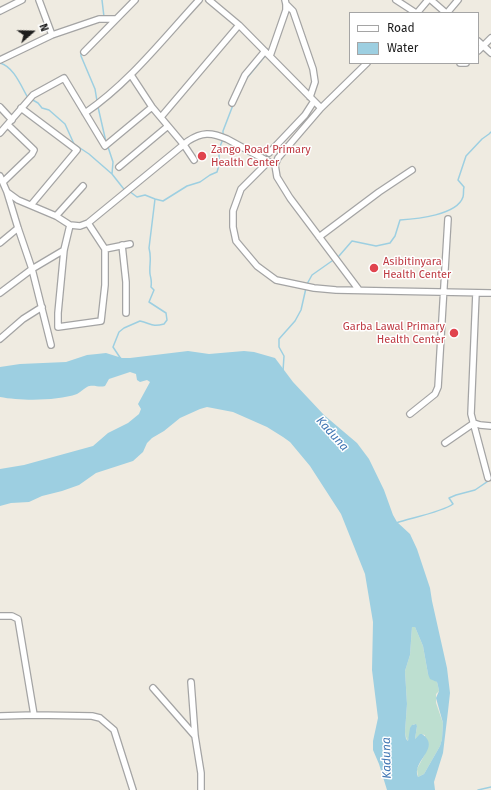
<!DOCTYPE html>
<html>
<head>
<meta charset="utf-8">
<style>
	body { margin:0 }
	#map { position:relative; width:491px; height:790px; overflow:hidden; background:#efebe1; font-family:"Fira Sans",sans-serif }
	canvas { display:block }
	.legend { position:absolute; left:349px; top:12px; width:130px; height:52px; box-sizing:border-box; background:#fff; border:1px solid #a5a5a5; margin:0; padding:5px 7px; list-style:none; font-size:12px; color:#1d1d1d }
	.legend li { display:flex; align-items:center; gap:8px; height:20px }
	.legend b { width:20px; border:1px solid #a5a5a5 }
	.north { position:absolute; left:12px; top:12px; width:40px; height:40px; -webkit-text-stroke:3px #fff; paint-order:stroke; rotate:70deg; font-size:11px; font-weight:700; line-height:16px; text-align:center; color:#1d1d1d }
	.north::after { content:''; display:block; margin:auto; width:14px; height:18px; background:#1d1d1d; clip-path:polygon(50% 0,100% 100%,50% 72%,0 100%) }
</style>
</head>
<body>
<div id="map">
<canvas width="491" height="790"></canvas>
<ul class="legend">
<li><b style="height:5px;background:#fff"></b>Road</li>
<li><b style="height:11px;background:#9dcfe1"></b>Water</li>
</ul>
<div class="north">N</div>
</div>
<script>
const context = document.querySelector('canvas').getContext('2d');
context.lineJoin = 'round';
function paint(path, color) { context.fillStyle = color; context.fill(path, 'evenodd'); }
function strokePath(path, color, width, dash) { context.strokeStyle = color; context.lineWidth = width; context.lineCap = dash ? 'butt' : 'round'; context.setLineDash(dash || []); context.stroke(path); }
function drawText(font, color, halo, rows, align = 'center') {
  context.font = font + ' "Fira Sans",sans-serif'; context.lineWidth = 3; context.setLineDash([]); context.textBaseline = 'middle'; context.strokeStyle = halo; context.fillStyle = color; for (const [text, x, y, turn = 0] of rows) {
    context.save(); context.translate(x, y); context.rotate((+turn || 0) * Math.PI / 180); context.textAlign = isNaN(turn) ? turn : align; if (halo) context.strokeText(text, 0, 0); context.fillText(text, 0, 0); context.restore();
  }
}
paint(new Path2D(`
	M412 627H415L423 646 428 674 437 682 438 686 439 691 436 694V703L443 723 442 739 440 746 424 774 418 777 417 769 425 754V735L421 734 415 739 417 726 414 724C408 729 412 736 407 741L405 732 407 704 405 671 410 655Z`), '#bddfd0');
paint(new Path2D(`
	M188 351 209 354 244 351 254 352 275 358 293 382 324 415 357 443 369 459 384 490 393 515 397 522 410 534 417 549 430 588 432 601 447 668 450 693 448 711 443 753 434 782 435 790H387L379 764 373 750V741L378 718 372 670 373 622 365 574 341 514 310 466 290 442 283 437 267 427 233 412 207 407 200 409 180 418 164 431 152 438 147 443 143 452 133 461 96 473 79 485 62 491 42 496 29 502 11 503 0 506V469L24 465 93 446 108 433 128 423 139 414 141 409 138 404 150 382 147 380 140 382 137 380 136 374 130 372 109 379 105 386C99 388 93 384 87 387 83 389 81 392 77 394 57 401 21 401 0 397V367L20 364 66 362 87 355 97 354 106 353 122 358H130ZM412 627H415L423 646 428 674 430 679 437 682 438 686 439 691 436 698 443 723 442 739 440 746 424 774 418 777C411 761 442 748 422 734H420L415 739 417 726 416 724 412 725 410 728 408 741 406 739 405 732 407 704 405 671 410 655Z`), '#9dcfe1');
strokePath(new Path2D(`
	M102 0 104 17
	M81 52V56L95 89 97 101
	M0 63C14 67 21 86 28 98
	M246 79 265 56
	M31 99 38 103 42 108 49 110 65 124 74 144 89 154 112 174 123 188 126 190
	M98 107 106 142
	M223 135V131L233 105
	M108 147 113 162 112 174
	M155 199 163 201 187 186 200 182 210 175 217 172 219 165V149L223 139
	M307 284 312 275 339 256 352 241 376 246 390 243 395 236 400 220C417 219 457 215 463 197 464 194 463 190 464 187L458 180 466 156 482 139 489 134 491 132
	M121 359 113 347 119 332 124 328 140 321C152 324 152 327 164 324L167 320 166 313 149 302 154 290 151 287C152 280 151 280 150 274 149 264 152 259 149 248L155 199 145 195 137 197 129 191
	M283 371 284 356 279 347V339L295 321 301 310 306 288
	M396 523C411 518 442 512 453 504L449 498 456 495 475 490 491 479
	M478 790 491 787`), '#9dcfe1', 1.5);
const minor = new Path2D(`
	M39 0 52 35
	M209 0 239 25 321 108
	M396 0 416 13
	M431 0 446 13
	M286 4 293 11 313 69 315 82 310 97
	M0 11 22 0
	M417 13 428 0
	M447 13 458 0
	M478 41 491 53
	M478 51 491 38
	M84 52 135 0
	M270 56 286 10V4L285 0
	M0 60 52 35 99 19H116
	M460 63H466
	M131 75 152 107 184 145 194 160
	M232 103 245 75 265 51
	M0 107 12 120
	M21 108 77 150 31 205
	M85 113C129 83 163 39 199 0
	M161 117 239 25
	M0 133 33 95 64 78 105 146 152 107
	M269 153 305 115 314 101
	M268 162 241 189 233 211V227L236 241 257 266 276 280 314 288 336 290 491 293
	M119 167 168 126
	M0 176 7 192 18 200 56 216 70 225 80 226 88 223 188 141C202 132 211 132 227 139L275 165
	M3 182 32 154 34 150 8 125
	M7 192 18 228 32 269 51 345
	M56 216 83 186
	M70 225 64 250 58 313V327L101 321 105 285V249L88 223
	M319 237 379 192 412 170
	M0 243 18 228
	M122 245 126 282V313
	M105 249 130 244
	M359 290 290 198 277 177 275 165 278 158 321 108 367 63
	M0 293 32 269 64 250
	M476 293 471 414 488 478
	M0 339 23 319 42 307
	M410 414 435 394 438 387 448 219
	M474 423 480 425 491 426
	M445 443 474 423
	M0 616H12L18 619 34 715
	M191 682 195 736 201 773V790
	M153 688 195 736
	M0 716 34 715 92 716 100 718 114 730 133 790`);
strokePath(minor, '#a4a4a4', 8);
strokePath(minor, '#fff', 5.5);
for (const [x, y, r, color] of [
	[202,156,5,"#e0444e"],
	[374,268,5,"#e0444e"],
	[454,333,5,"#e0444e"]
]) { const dot = new Path2D(); dot.arc(x, y, r, 0, 2 * Math.PI); context.fillStyle = color; context.fill(dot); strokePath(dot, '#fff', 1.5); }
drawText('11px', '#be3a42', '#fff', [
	["Zango Road Primary",211,150],
	["Health Center",211,163],
	["Asibitinyara",383,262],
	["Health Center",383,275],
	["Garba Lawal Primary",445,327,"right"],
	["Health Center",445,340,"right"]
], 'left');
drawText('italic 12px', '#4177b4', '#fff', [
	["Kaduna",332,434,48],
	["Kaduna",387,758,-91]
]);
</script>
</body>
</html>
